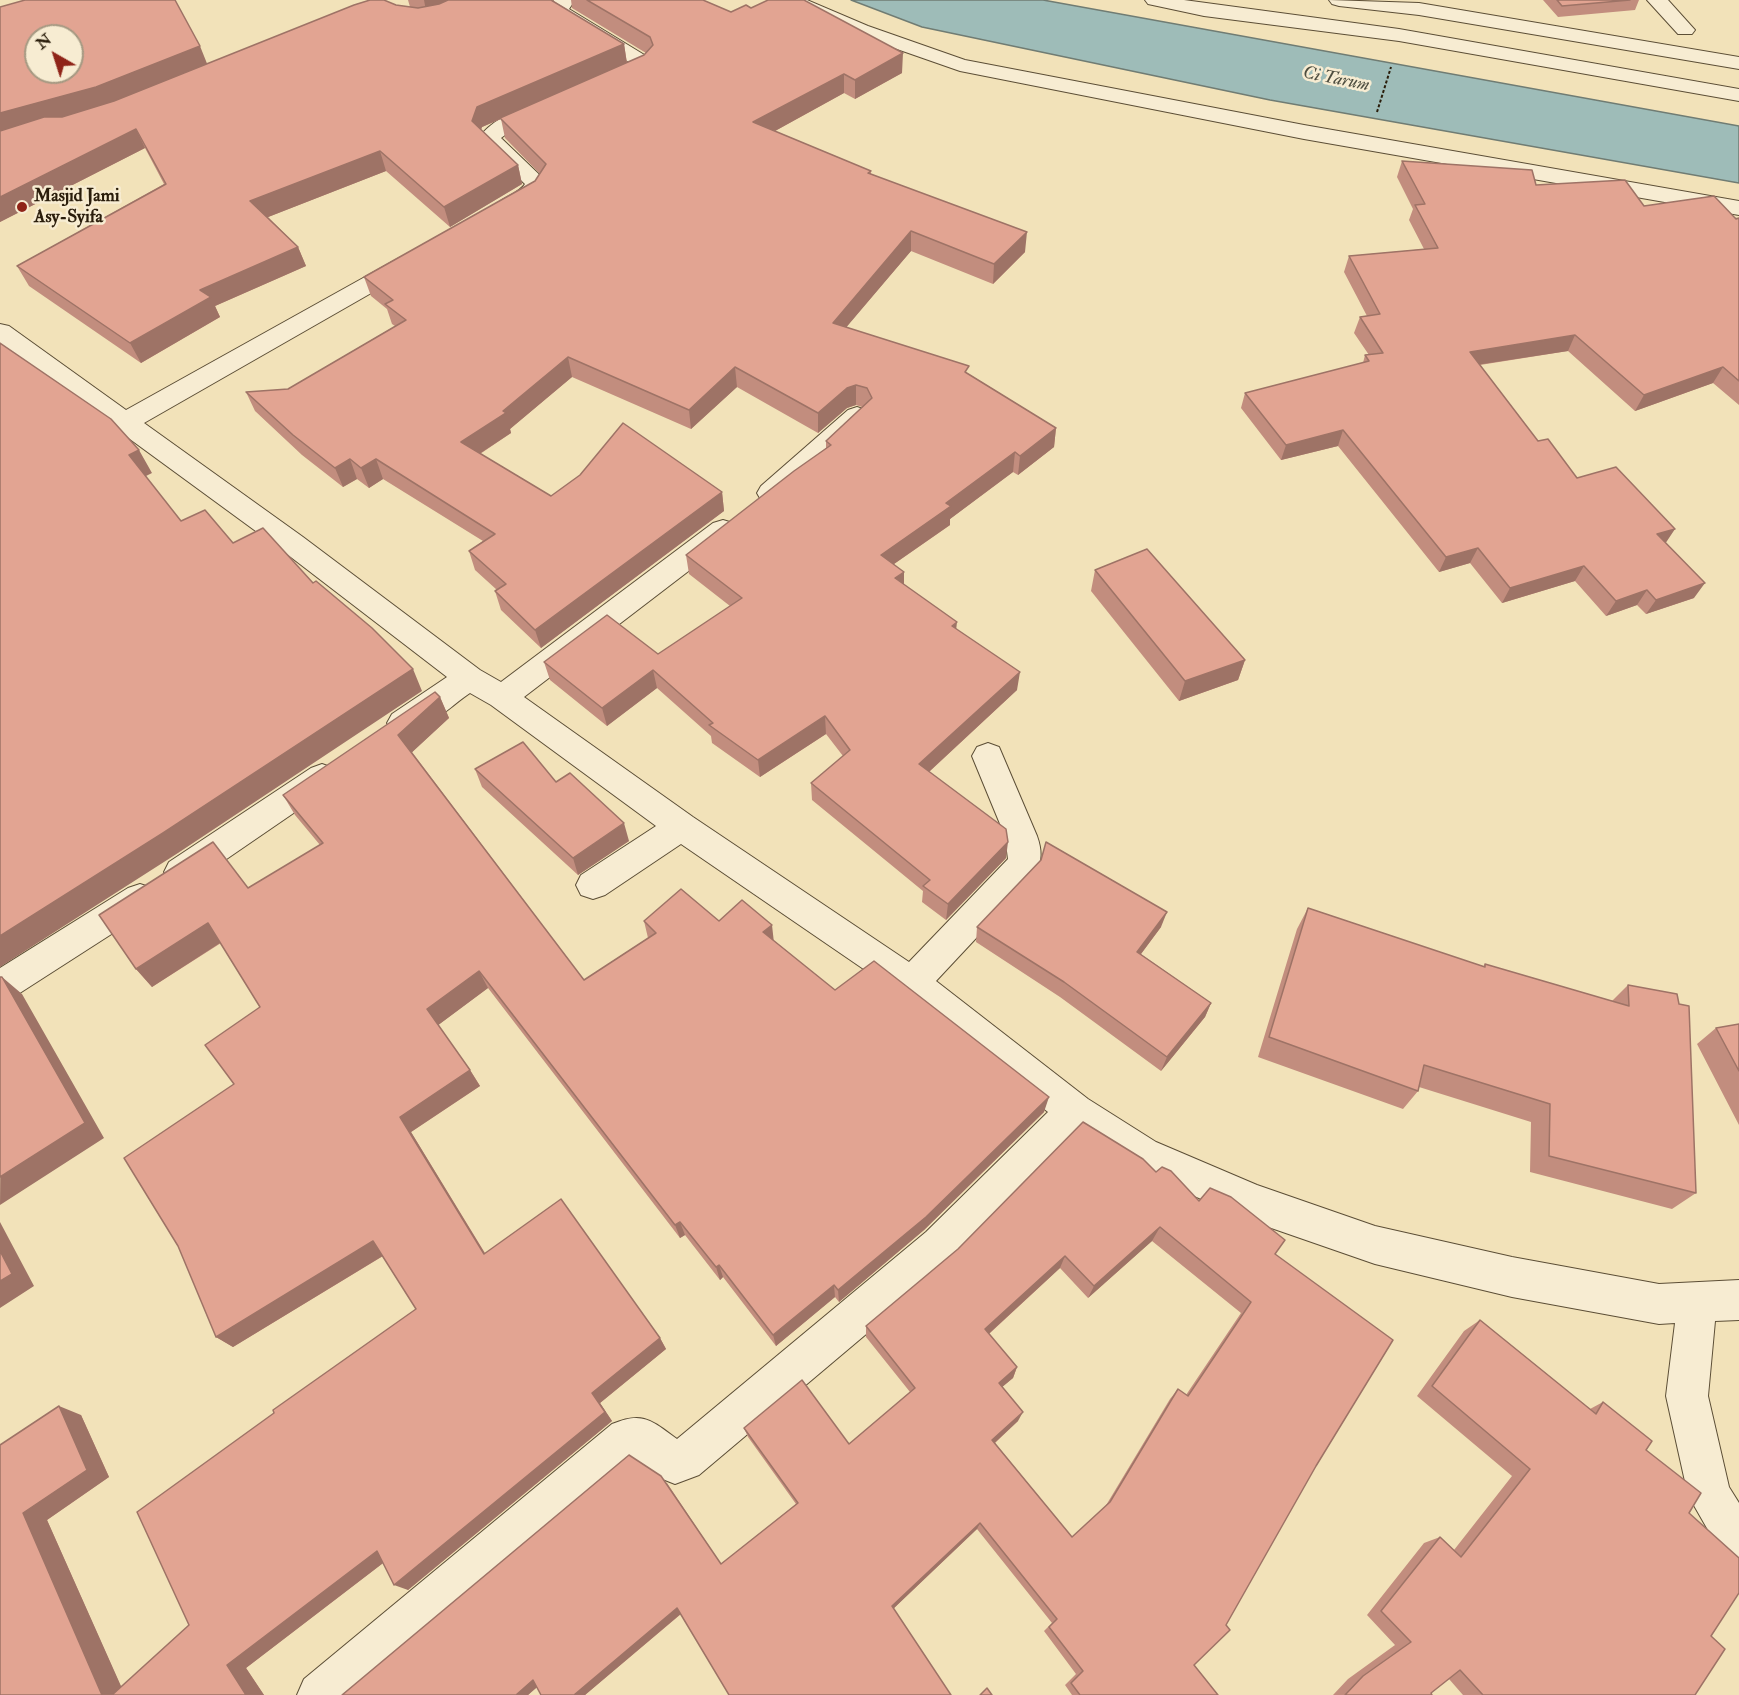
<!DOCTYPE html>
<html>
<head>
<meta charset="utf-8">
<style>
	body { margin:0 }
	#map { position:relative; width:1739px; height:1695px; overflow:hidden; background:#f2e2b9; font-family:"IM FELL Double Pica",serif }
	canvas { display:block }
	.north { position:absolute; left:24px; top:24px; width:60px; height:60px; box-sizing:border-box; background:#f7ecd2; border:2px solid #a59982; border-radius:50%; rotate:321deg; font-size:16px; font-weight:700; line-height:24px; text-align:center; color:#2a1d0b }
	.north::after { content:''; display:block; margin:auto; width:21px; height:27px; background:#8f2418; clip-path:polygon(50% 0,100% 100%,50% 72%,0 100%) }
</style>
</head>
<body>
<div id="map">
<canvas width="1739" height="1695"></canvas>
<div class="north">N</div>
</div>
<script>
const context = document.querySelector('canvas').getContext('2d');
context.lineJoin = 'round';
function paint(path, color) { context.fillStyle = color; context.fill(path, 'evenodd'); }
function strokePath(path, color, width, dash) { context.strokeStyle = color; context.lineWidth = width; context.lineCap = dash ? 'butt' : 'round'; context.setLineDash(dash || []); context.stroke(path); }
function drawText(font, color, halo, rows, align = 'center') {
  context.font = font + ' "IM FELL Double Pica",serif'; context.lineWidth = 5; context.setLineDash([]); context.textBaseline = 'middle'; context.strokeStyle = halo; context.fillStyle = color; for (const [text, x, y, turn = 0] of rows) {
    context.save(); context.translate(x, y); context.rotate((+turn || 0) * Math.PI / 180); context.textAlign = isNaN(turn) ? turn : align; if (halo) context.strokeText(text, 0, 0); context.fillText(text, 0, 0); context.restore();
  }
}
const water = new Path2D(`
	M851 0H1043L1739 126V183L1270 100 922 27Z`);
paint(water, '#9ebcb8');
strokePath(water, '#707c73', 1.5);
const minor = new Path2D(`
	M554 0H575L569 9 651 59 654 63C645 77 622 89 606 84L602 80 606 76 632 64 553 16 548 7Z
	M780 0H807L868 26 965 60 1304 125 1739 201V215L1304 139 960 71 854 34 783 4Z
	M1145 0H1184L1399 29 1739 89V101L1399 41 1204 16 1148 4Z
	M1329 0 1419 3 1739 57V69L1419 15 1339 6 1332 4Z
	M1647 0H1668L1695 30 1692 34H1678Z
	M543 104 551 105 554 110 551 115 513 129 501 138 548 183C538 200 517 219 496 214L492 209C500 197 517 196 525 184L478 139C492 118 519 109 543 104Z
	M407 256 415 258 419 263 415 268 144 423 303 537 480 670 501 682 713 523 723 520 733 523 737 530 733 537 524 697 693 817 909 962 1008 859 1005 836 972 756 977 747 988 743 999 747 1037 836C1042 850 1042 860 1036 874L936 981 1088 1099 1156 1142 1257 1185 1375 1226 1512 1257 1659 1284 1739 1280V1320L1715 1321 1708 1396 1729 1487 1739 1503V1565L1724 1558 1688 1495 1666 1396 1675 1323 1659 1324 1512 1297 1375 1264 1254 1222 1130 1168 1078 1134 954 1260 699 1475 675 1484 660 1478 635 1460 356 1695H297L304 1679 612 1424C643 1411 651 1420 677 1439L926 1232 1048 1112 900 994 681 844 605 895 593 899 581 895 576 885 581 875 656 826 491 705 470 693C449 707 418 740 392 732L387 723 392 714 447 677 283 551 0 344V324L9 326 126 410 399 258Z
	M857 407 866 410 870 416 866 422 781 500 771 503 761 500 757 493 761 486 848 410Z
	M322 764 333 768 338 777 333 786 193 882 181 886 169 882 164 872 169 862 311 768Z
	M140 884 152 888 157 898 152 908 12 998 0 1003V968L128 888Z`);
strokePath(minor, '#5c4e36', 2);
strokePath(new Path2D(`
	M1377 112 1391 67`), '#2a1d0b', 2, [3, 2]);
paint(minor, '#f7ecd2');
paint(new Path2D(`
	M408 0H552L624 44 627 63 644 55 646 53 572 8 571 0H703L731 12 751 8 902 73 855 99 844 93 775 131 871 171V174L1025 252 993 284 911 251 846 327 969 374 1056 428 1054 447 1018 475 1013 472 950 519V525L894 564 904 585 956 629 1017 690 929 772 1006 858 946 920 922 902 923 891 812 800 811 783 843 756 826 734 760 777 712 743 711 736 657 688 607 726 550 680 544 662 658 654 730 606 689 574 686 555 826 448V441L862 407 856 405 847 408 818 433 737 387 691 429 572 377 510 429 511 433 480 454 551 496 722 492 724 511 541 648 501 610 495 591 497 590 475 570 469 551 483 541 383 479 369 488 357 479 343 487 302 455 255 411 246 392 288 389 395 326 392 324 387 309 371 296 364 277 535 181 540 174 505 138 501 119 482 127 481 130 518 165 522 184 450 227 386 171 268 217 298 247 306 266 215 306 220 317 141 363 29 286 17 266 164 184 145 148 0 222V7L207 64 396 5 410 7Z
	M1543 0H1639L1635 10 1558 17Z
	M1402 161 1536 185 1644 206 1739 218V405L1713 383 1635 411 1568 351 1480 365 1538 441 1577 478 1665 543 1694 598 1646 614 1637 605 1606 616 1575 581 1502 603 1470 563 1439 572 1338 446 1281 460 1241 408 1245 393 1363 363 1365 355H1369L1354 333 1360 317 1367 316 1344 272 1349 256 1424 249 1409 220 1413 209 1397 177Z
	M1095 570 1245 660 1238 680 1179 701 1091 591Z
	M440 697 449 718 412 752 584 980 648 938 644 921H719L773 940 835 990 1044 1112 924 1230 839 1302 835 1297 776 1346 723 1277 720 1280 685 1235 680 1238 488 988 438 1025 470 1070 480 1086 411 1132 485 1253 660 1338 666 1349 600 1403 612 1421 408 1590 383 1563 246 1668 264 1695H0V1445L81 1415 109 1477 47 1520 121 1687 189 1625 274 1413 416 1309 383 1256 233 1347 216 1337 234 1084 260 1007 221 943 152 987 136 969 248 888 320 845 295 815 283 795Z
	M475 769 629 841 578 875 482 787Z
	M1308 908 1483 967 1485 964 1612 1001 1628 985 1696 1193 1672 1209 1530 1172 1531 1122 1419 1087 1418 1091 1403 1109 1258 1057 1297 929Z
	M977 927H1161L1141 954 1211 1003 1205 1017 1161 1071 1060 997 976 942Z
	M1739 1024V1125L1697 1044 1716 1028Z
	M1156 1172 1199 1201 1275 1254 1194 1665 1218 1695H1072L1065 1685 1076 1674 1044 1631 1052 1623 977 1529 894 1608 681 1614 585 1695H541L537 1687 528 1695H342L667 1483 721 1564 796 1504 748 1437 744 1428 849 1444 910 1392 866 1337V1326ZM1152 1241 1241 1313 1186 1395 1178 1389 1170 1399 1105 1507 1072 1537 995 1443 1018 1421 1002 1387 1013 1378 1017 1367 989 1334 1060 1268 1088 1298Z
	M1480 1320 1590 1409 1603 1402 1646 1450 1689 1513 1711 1636 1695 1695H1463L1449 1679 1431 1693 1432 1695H1333L1348 1679 1395 1645 1367 1615 1424 1543 1440 1537 1454 1550 1512 1476 1417 1396 1464 1331Z`), '#c28d7e');
paint(new Path2D(`
	M424 0H453L426 11Z
	M624 44 627 64 482 127 476 141 472 121 477 107Z
	M200 46 208 66 105 107 0 136V113Z
	M903 53 902 73 855 99V80Z
	M844 74V93L755 142 753 122Z
	M136 129 145 148 0 222V197Z
	M380 151 386 171 258 221 250 201Z
	M518 165 522 184 450 227 444 207Z
	M911 231V251L833 343V323Z
	M1027 232 1025 252 993 284 994 264Z
	M298 247 306 266 215 306 220 317 141 363 130 343 200 290Z
	M1575 335 1568 351 1463 367 1470 352Z
	M568 357 572 377 510 429 511 433 467 462 461 442 503 411Z
	M735 367 737 387 691 429 689 410Z
	M1723 367 1713 383 1635 411 1644 395Z
	M856 385V405L847 408 818 433V413L847 388Z
	M1056 428 1054 447 1018 475 1020 456Z
	M1343 430 1338 446 1281 460 1286 445Z
	M139 450 152 473 142 478 129 455Z
	M1015 452 1013 472 950 519V525L881 573V555L946 503Z
	M350 459 357 479 343 487 335 468Z
	M376 459 383 479 369 488 361 468Z
	M722 492 724 511 541 648 535 630Z
	M1675 529 1665 544 1657 534Z
	M1478 548 1470 563 1439 572 1446 557Z
	M1584 566 1575 581 1502 603 1510 588Z
	M904 572V591L895 578Z
	M1705 583 1694 598 1646 614 1656 600Z
	M1647 590 1637 605 1606 616 1616 601Z
	M957 622 955 640 952 626Z
	M1245 660 1238 680 1179 701 1185 681Z
	M413 669 422 691 178 853 0 967V936Z
	M653 670 657 688 607 726 602 708Z
	M1020 672 1017 690 918 782 919 764Z
	M440 697 449 718 408 756 398 735Z
	M825 716 826 734 760 777 758 760Z
	M624 823 629 841 578 875 573 858Z
	M1008 842 1006 858 946 920 948 904Z
	M1167 912 1161 927 1132 966 1137 952Z
	M208 923 223 941 152 987 136 969Z
	M772 925 774 943 763 932Z
	M479 971 488 988 437 1026 427 1009Z
	M2 977 22 994 104 1138 0 1205Z
	M1211 1003 1205 1017 1161 1071 1167 1057Z
	M470 1070 480 1086 411 1132 493 1267 484 1254 400 1117Z
	M1049 1097 1044 1112 924 1230 839 1302 838 1290Z
	M0 1222 34 1286 0 1308Z
	M680 1222 685 1235 680 1238 675 1225Z
	M1160 1227 1152 1241 1088 1298 1094 1286Z
	M373 1241 386 1254 233 1347 216 1337Z
	M1065 1256 1060 1268 982 1340 985 1329Z
	M719 1265 723 1277 720 1280 716 1267Z
	M834 1285 835 1297 776 1346 773 1335Z
	M660 1338 666 1349 600 1403 612 1421 408 1590 394 1585 592 1393Z
	M1017 1367 1013 1378 995 1393 999 1383Z
	M59 1406 81 1415 109 1477 47 1520 125 1695H102L23 1513Z
	M1023 1412 1018 1421 989 1448 992 1440Z
	M980 1523 977 1529 892 1610V1606Z
	M377 1551 391 1557 246 1668 264 1695H246L227 1665Z
	M677 1608 683 1612 585 1695H574Z
	M533 1680 543 1682 528 1695H516Z`), '#9e7366');
const building = new Path2D(`
	M25 0H175L200 46 96 87 0 113V7ZM36 36H72V72H36Z
	M370 0H384L396 5 418 8 439 4 448 0H551L624 44 477 107 472 121 518 165 444 207 380 151 250 201 298 247 200 290 211 297 130 343 17 266 166 184 136 129 0 197V131L44 117H62L114 101 354 5Z
	M587 0H703L731 12 746 5 751 8 768 0H804L903 53 855 80 844 74 753 122 871 171 868 173 1027 232 994 264 911 231 833 323 969 366 965 372 1056 428 1020 456 1015 452 946 503 951 506 881 555 904 572 895 578 957 622 952 626 1020 672 919 764 1006 829 1008 842 948 904 923 886 930 880 811 783 850 750 825 716 758 760 709 725 713 723 653 670 602 708 544 662 607 615 658 654 742 598 686 555 794 471 831 445 826 441 872 398 867 388 856 385 847 388 818 413 735 367 689 410 568 357 503 411 506 413 461 442 551 496 580 475 623 423 722 492 535 630 495 591 506 584 469 551 495 534 376 459 361 468 350 459 335 468 293 435 246 392 288 389 406 320 385 304 393 300 364 277 535 181 546 164 500 118 644 55 653 45 650 37Z
	M1557 0H1630L1562 6Z
	M1402 161 1532 170 1536 185 1625 180 1644 206 1714 196 1736 219 1739 218V381L1723 367 1644 395 1575 335 1470 352 1538 441 1548 439 1577 478 1616 467 1675 529 1657 534 1705 583 1656 600 1647 590 1616 601 1584 566 1510 588 1478 548 1446 557 1343 430 1286 445 1245 393 1369 361 1365 355 1383 353 1360 317 1380 314 1349 256 1438 248 1415 205 1425 204Z
	M0 343 111 419 139 450 129 455 181 521 205 510 233 543 263 528 313 583 316 581 372 628 413 669 163 833 0 936Z
	M1147 549 1245 660 1185 681 1095 570Z
	M435 692 440 697 398 735 584 980 656 933 644 921 681 889 719 921 742 900 772 925 763 932 835 990 874 961 1049 1097 926 1217 838 1290 834 1285 773 1335 719 1265 716 1267 680 1222 675 1225 479 971 427 1009 470 1070 400 1117 484 1254 561 1199 660 1338 592 1393 605 1412 394 1585 377 1551 227 1665 246 1695H112L189 1625 137 1512 274 1413 273 1410 416 1309 373 1241 216 1337 178 1246 124 1158 234 1084 205 1045 260 1007 208 923 136 969 99 915 213 842 248 888 323 843 283 795Z
	M523 742 556 782 570 773 624 823 573 858 475 769Z
	M1046 842 1167 912 1137 952 1211 1003 1167 1057 1064 982 977 927 1041 860Z
	M1308 908 1485 967V964L1629 1006 1628 985 1677 994 1679 1004 1689 1006 1696 1193 1549 1156 1550 1104 1424 1065 1418 1091 1269 1037Z
	M0 977H2L85 1123 0 1177Z
	M1739 1024V1071L1716 1028Z
	M1083 1122 1143 1159 1156 1172 1162 1167 1171 1171 1199 1201 1210 1188 1231 1197 1285 1240 1275 1254 1393 1340 1316 1466 1226 1625 1230 1630 1194 1665 1218 1695H1080L1071 1683 1083 1671 1049 1627 1057 1619 980 1523 892 1606 951 1695H729L677 1608 574 1695H541L533 1680 516 1695H342L629 1455 661 1476 721 1564 798 1503 744 1428 802 1380 849 1444 915 1388 866 1326 958 1249ZM1160 1227 1251 1302 1188 1396 1178 1389 1110 1502 1072 1537 992 1440 1023 1412 999 1383 1017 1367 985 1329 1065 1256 1094 1286Z
	M0 1251 12 1274 0 1281Z
	M1480 1320 1596 1414 1603 1402 1652 1441 1646 1450 1701 1493 1689 1513 1739 1558V1593L1711 1636 1725 1649 1695 1695H1483L1460 1670 1431 1693 1432 1695H1345L1363 1676 1411 1642 1381 1611 1440 1537 1461 1557 1530 1469 1432 1386Z
	M59 1406 87 1470 23 1513 102 1695H0V1445Z
	M987 1688 992 1695H980Z`);
paint(building, '#e2a492');
strokePath(building, '#9e7366', 1.5);
for (const [x, y, r, color] of [
	[22,207,6,"#8f2418"]
]) { const dot = new Path2D(); dot.arc(x, y, r, 0, 2 * Math.PI); context.fillStyle = color; context.fill(dot); strokePath(dot, '#f7ecd2', 2); }
drawText('italic 18px', '#4d4d3f', '#f7ecd2', [
	["Ci Tarum",1336,80,11]
]);
drawText('bold 18px', '#2a1d0b', '#f7ecd2', [
	["Masjid Jami",34,197],
	["Asy-Syifa",34,218]
], 'left');
</script>
</body>
</html>
